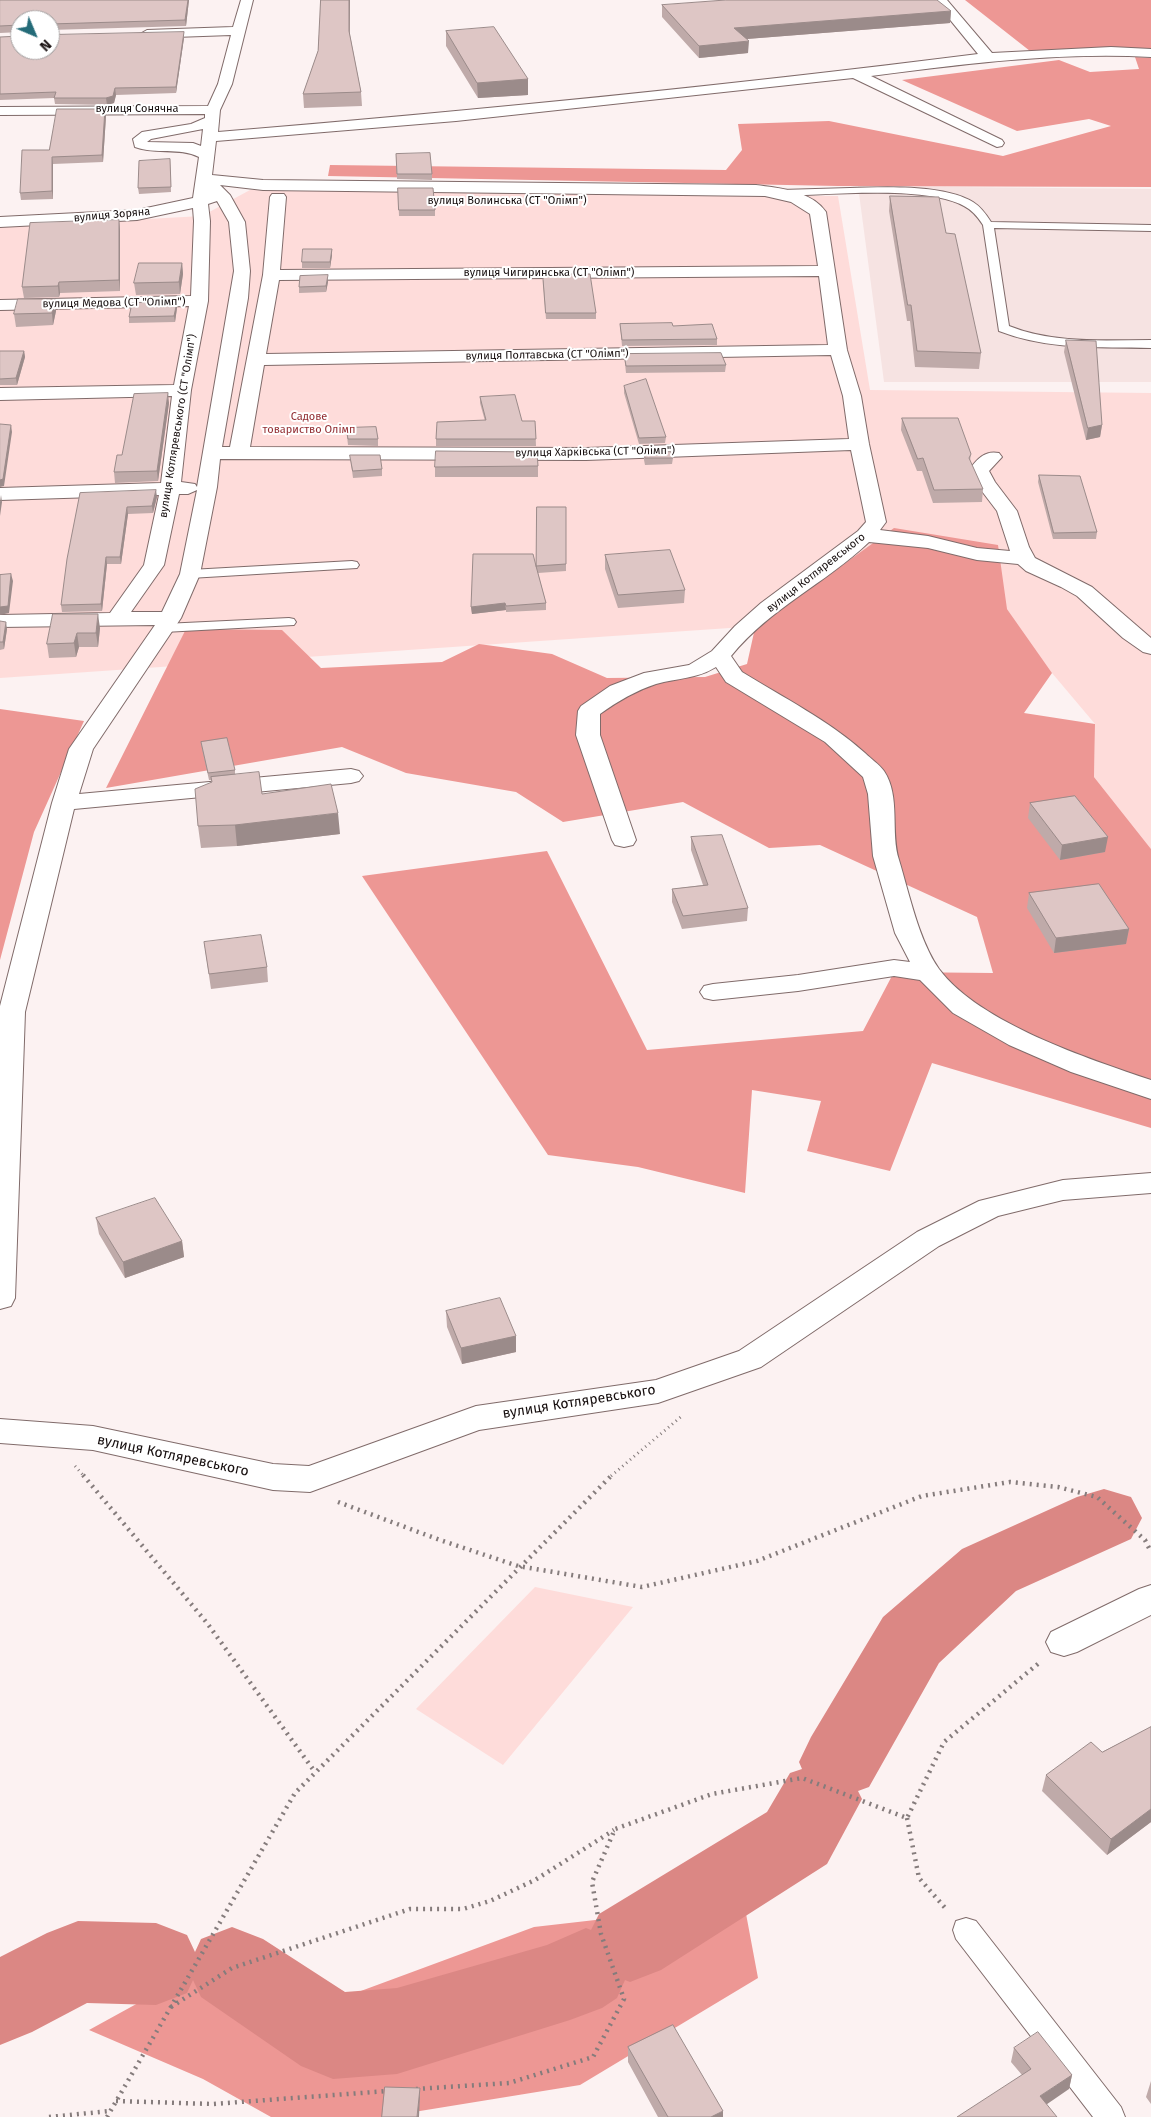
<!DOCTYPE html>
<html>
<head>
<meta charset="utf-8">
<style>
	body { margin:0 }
	#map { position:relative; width:1151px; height:2117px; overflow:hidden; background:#fcf2f2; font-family:"Fira Sans",sans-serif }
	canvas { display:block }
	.north { position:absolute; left:10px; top:10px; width:50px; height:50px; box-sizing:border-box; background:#fff; border:1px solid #a29f9f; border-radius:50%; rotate:135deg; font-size:14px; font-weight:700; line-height:20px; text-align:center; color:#160e0e }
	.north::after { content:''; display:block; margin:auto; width:18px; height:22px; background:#246b78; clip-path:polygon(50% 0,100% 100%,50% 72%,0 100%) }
</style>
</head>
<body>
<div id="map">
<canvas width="1151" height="2117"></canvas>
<div class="north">N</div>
</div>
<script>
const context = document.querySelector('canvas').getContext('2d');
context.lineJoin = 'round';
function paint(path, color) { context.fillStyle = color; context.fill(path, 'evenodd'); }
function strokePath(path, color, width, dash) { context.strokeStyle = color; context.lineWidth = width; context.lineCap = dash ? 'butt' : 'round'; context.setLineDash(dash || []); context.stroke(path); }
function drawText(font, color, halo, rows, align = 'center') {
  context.font = font + ' "Fira Sans",sans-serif'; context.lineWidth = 4; context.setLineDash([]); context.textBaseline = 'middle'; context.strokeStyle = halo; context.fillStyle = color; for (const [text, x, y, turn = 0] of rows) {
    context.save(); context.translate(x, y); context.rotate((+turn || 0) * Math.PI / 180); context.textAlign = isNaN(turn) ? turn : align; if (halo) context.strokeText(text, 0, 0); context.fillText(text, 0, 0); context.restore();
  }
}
paint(new Path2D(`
	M858 186 1151 189V382H884Z`), '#f6e3e2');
paint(new Path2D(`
	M250 190 838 196 870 390 1151 393V849L1094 777 1095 724 1052 673 1007 609 0 678V227L202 216Z
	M535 1587 633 1607 503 1765 416 1709Z`), '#fedcda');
paint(new Path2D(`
	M965 0H1151V48L1030 51Z
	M1135 57 1151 58V187L838 186 328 176 330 165 726 170 742 150 738 124 829 121 1003 156 1111 126 1089 119 1017 131 902 80 1059 60 1090 72 1139 69Z
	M894 528 998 545 1007 609 1052 673 1024 713 1095 724 1094 777 1151 849V1128L932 1063 890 1171 807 1151 821 1101 752 1090 745 1193 638 1167 548 1155 362 876 547 851 647 1050 863 1031 894 972 993 973 977 917 820 845 769 848 683 802 563 822 516 792 406 773 342 747 106 788 186 629 282 630 321 668 442 662 479 644 552 654 607 678 705 677 747 664 755 628Z
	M0 709 84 721 34 832 0 960Z
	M744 1903 758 1978 580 2085 383 2117H271L203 2079 89 2030 251 1941 350 1995 534 1927Z`), '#ed9794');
paint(new Path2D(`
	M1104 1489 1131 1497 1142 1518 1131 1539 1016 1591 939 1663 869 1787 858 1791 862 1799 827 1864 661 1970 630 1982 625 1980 617 1998 602 2008 570 2020 397 2074 333 2079 301 2066 201 1997 193 1980 187 1993 156 2005 87 2003 32 2032 0 2045V1957L47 1933 78 1921 156 1923 187 1935 195 1952 201 1939 232 1927 263 1939 345 1992 397 1988 547 1945 586 1928 591 1930 599 1914 767 1812 790 1773 802 1769 799 1762 811 1737 883 1617 962 1549 1077 1497Z`), '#db8784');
const lane = new Path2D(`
	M850 188C884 187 944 184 973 202 981 207 986 214 991 222L1151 225V231L994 228 1009 326C1054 344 1103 340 1151 340V348C1099 347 1048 350 999 331L983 225C978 217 972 210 964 206 926 185 826 195 781 196L776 193 781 190Z
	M352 561 357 562 359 565 357 568 190 578 185 577 183 574 185 571 190 570Z
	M289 618 294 619 296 622 294 625 164 632 159 631 157 628 159 625 164 624Z
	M966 1918 976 1921 1121 2107 1125 2117H1093L956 1939 953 1930 956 1921Z`);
const street = new Path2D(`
	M241 0H253L232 84 220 110 218 132C472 111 725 86 978 54L934 0H947L992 53 1111 47 1151 49V57C1057 52 964 64 871 76L1002 140 1004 143 1002 146 997 147 853 78 456 121 216 141 212 175 263 180 756 185C779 188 812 191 826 212L847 350 861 396 869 444 886 522 880 530 928 536 977 548 1010 551 997 511 978 486 969 470C977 459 985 450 999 453L1002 457 989 471 995 482 1017 511 1029 547 1035 558 1092 587 1151 638V654L1143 652 1123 638 1077 596 1061 587 1026 571 1018 564 977 560 928 548 869 542C825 584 770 608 731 656L742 672C784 698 828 720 865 753 871 759 879 764 884 771 901 796 890 833 899 860 909 893 919 941 939 969 979 1023 1089 1059 1151 1080V1099L1071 1072 1009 1045 953 1013 920 980 894 976 798 991 713 1000 704 998 700 992 704 986 713 984 798 975 894 960 910 962 895 933 873 856 868 794 863 777 825 742 726 682 716 667C697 679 677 678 656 684 635 691 618 701 600 714V735L636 840 633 845 624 847 615 845 612 840 576 735 578 711 581 706 610 686 644 673 689 665 712 651 735 626 761 603 858 531 866 522 851 450 586 460 220 459 217 487 200 574 181 618 93 749 79 794 351 769 359 771 363 776 359 781 351 783 74 809 25 1012 15 1298 11 1306 0 1309V1006L52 803 69 749 155 625 0 627V615L110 613 144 565 159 495 0 500V488L161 483 172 396 0 400V388L174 385 189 306 0 310V300L191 296 194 221 193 208 137 220 0 227V217L137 210 193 198 199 157C179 147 156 155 135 147L133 139 142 132 191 124 205 118V114L0 115V107L208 106 218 84 231 35 147 38 140 34 147 30 233 27ZM203 129 201 146 193 143 147 142 151 139ZM220 185 263 190 765 196 791 202 810 214 818 266 280 270 286 197 284 194H272L270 197 263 275 230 447H222L248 298 250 271 245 222 230 195ZM217 201 229 222 234 271 197 487 195 484 181 482 191 390 208 301 210 221 208 204ZM819 276 828 345 266 354 279 280ZM831 355 843 396 849 439 586 448 250 447 264 365ZM197 490 180 574 162 612H131L164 565 179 494H188Z
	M1151 1585V1615L1077 1652 1064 1656 1051 1652 1046 1642 1051 1632 1139 1589Z`);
const secondary = new Path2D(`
	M1151 1173V1193L1063 1200 998 1216 939 1246 761 1367 658 1403 479 1430 310 1492 273 1490 93 1450 0 1443V1419L93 1426 273 1464 309 1466 476 1406 656 1380 739 1351 917 1232 979 1201 1063 1180Z`);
strokePath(lane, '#806b6a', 2);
strokePath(street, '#806b6a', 2);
strokePath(secondary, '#806b6a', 2);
strokePath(new Path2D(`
	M75 1466 84 1476
	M611 1476 683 1415`), '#857c7c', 3, [1, 4]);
strokePath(new Path2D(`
	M83 1475 207 1623 315 1772
	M338 1502 440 1540 518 1566 642 1587 757 1561 922 1496 1010 1482 1058 1487 1097 1497 1145 1540 1151 1552
	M907 1818 919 1878 947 1910
	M171 2007 232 1968 410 1909H463L490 1901 535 1880 614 1830
	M416 2089 509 2083 593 2057 624 1999 601 1934 592 1882 615 1829 712 1794 802 1778 907 1818 944 1742 1039 1663
	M116 2101 213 2104 388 2091
	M49 2117 110 2111
	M107 2117 295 1793 612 1475`), '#857c7c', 4.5, [2, 5]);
paint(lane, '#fff');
paint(street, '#fff');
paint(secondary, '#fff');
paint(new Path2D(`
	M0 0H189L186 26 50 30V20H20V32L0 33Z
	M321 0H350V35L361 92 362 106 304 108 303 94 318 51Z
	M662 5 951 11 950 23 746 39 748 53 699 58 662 17Z
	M446 31 528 79V95L478 98 446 46Z
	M0 37 184 38 176 93 116 95 114 103 107 105 55 104 54 98 0 100Z
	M105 109 106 116 103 162 53 164V199L21 200 20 193 49 150Z
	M396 154 432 174V180L397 179Z
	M170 159 171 192 139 194 138 188Z
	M398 188 435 210V216H399Z
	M890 196 946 233 981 353 979 369 915 367 910 321H907L889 211Z
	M119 220 120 231V291L60 293 59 297 24 298 22 287Z
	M332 249V255L330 268H302V262Z
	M182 263 183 274 180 294 136 295 134 283Z
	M543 280 596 313V319H546Z
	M328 282 326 292 299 293V287Z
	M177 308 175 322 129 323V317Z
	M56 311 53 325 16 327 14 314Z
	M620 324 673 326 717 339V345L622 346Z
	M1066 340 1102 425 1100 437 1086 440 1064 352Z
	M0 351H24L25 357 17 385H0Z
	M624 354 726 365 725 372 626 373Z
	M624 386 666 437 665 443 639 444 624 393Z
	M480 397 522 421H535L536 446H436V439L485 421 480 403Z
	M169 403 158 481 115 483 114 472 122 455Z
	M902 418 971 454 970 461 983 489 982 502 933 503 922 471H917L901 430Z
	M346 428 378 439V446L348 445Z
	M644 453 673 458 672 464 645 465 644 460Z
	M350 455 382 469V476L353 478Z
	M538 466V477H435V467Z
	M1039 475 1097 532 1096 539H1053L1038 482Z
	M80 493 157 497 153 513 128 514 121 564H107L102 611 62 612 61 605Z
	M566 507V571L538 573 546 603V610L506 612V610L472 614 471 607 536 566Z
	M605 555 685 590 684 603 618 608 605 569Z
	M53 614 100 628 98 647H79L76 657 49 658 47 644Z
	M0 621 7 629 4 649 0 650Z
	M201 742 235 770V774L262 794 340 834 237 846 201 848 198 826 211 783V780H209L202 749Z
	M1030 803 1105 852 1060 860 1028 818Z
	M691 837 748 908 747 921 682 929 672 902V889L703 885 691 850Z
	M1029 893 1129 929 1126 944 1054 953 1027 908Z
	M204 942 267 967 268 982 211 989Z
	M96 1218 182 1241 184 1257 125 1278 99 1234Z
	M446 1311 516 1336V1352L462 1364 447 1327Z
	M1151 1727V1822L1107 1855 1042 1791 1046 1775 1102 1752Z
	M628 2047 723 2117H658L628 2062Z
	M1014 2048 1072 2075 1069 2089 1022 2075 1011 2062Z
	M1151 2081V2104L1146 2097Z`), '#bfaaa9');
paint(new Path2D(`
	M188 0H189L186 26 185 20Z
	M349 0H350L349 44Z
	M951 11 950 23 734 40V28Z
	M184 32V38L176 93V87Z
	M749 41 748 53 699 58V46Z
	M528 79V95L478 98 477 83Z
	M115 88 116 95 114 103 107 105 106 98Z
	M105 109 106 116 103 162 102 155Z
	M52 157 53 164V199L52 191Z
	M119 220 120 231V291L119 280Z
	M332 249V255L330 268V262Z
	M182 263 183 274 180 294 179 282Z
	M328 275V282L326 292V286Z
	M59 282 60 293 59 297 58 286Z
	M55 299 56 311 53 325 52 313Z
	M177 302V308L175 322 174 316Z
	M24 351 25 357 17 385 16 378Z
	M168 393 169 403 158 481 157 471Z
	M11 425 12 432 4 486 0 487V480Z
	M1102 425 1100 437 1086 440 1088 428Z
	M156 490 157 497 153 513 152 506Z
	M1 495 2 502 0 516V502Z
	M127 507 128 514 121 564 120 557Z
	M106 557 107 564 102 611 101 604Z
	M11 574 13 581 9 613 0 615V607Z
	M505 603 506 610 472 614 471 607Z
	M98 614 100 628 98 647 96 633Z
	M6 622 7 629 4 649 3 642Z
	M77 633 79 647 76 657 74 643Z
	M338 813 340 834 237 846 235 825Z
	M1108 837 1105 852 1060 860 1062 845Z
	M1129 929 1126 944 1054 953 1056 938Z
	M182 1241 184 1257 125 1278 123 1262Z
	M516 1336V1352L462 1364 461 1348Z
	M1151 1809V1822L1107 1855 1111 1839Z
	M1072 2075 1069 2089 1037 2111 1040 2096Z
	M420 2088V2095L419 2117H417Z
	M723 2111V2117H711Z`), '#9b8b8a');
const building = new Path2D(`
	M0 0H188L185 20 50 24V20H20V25L0 26Z
	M321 0H349V31L361 92 303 94 318 51Z
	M726 0H937L951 11 734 28 749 41 699 46 662 5Z
	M494 27 528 79 477 83 446 31Z
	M184 32 176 87 115 88 113 96 106 98H54L56 92 0 94V37L20 36V50H50V35Z
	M57 109H105L102 155 52 157V191L20 193 22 150H49Z
	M430 153 432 174H397L396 154Z
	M170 159 171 187 138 188 139 161Z
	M398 188H433L435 210H399Z
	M890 196 939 197 946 233 955 234 981 353 917 351 911 305H908Z
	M119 220V280L59 282 58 286 22 287 30 223Z
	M303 249H332L330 262H302Z
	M139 263H182L179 282 134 283Z
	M543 274H590L596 313H546Z
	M328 275 326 286 299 287 300 276Z
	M18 299H55L52 313 14 314Z
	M177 302 174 316 129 317 132 303Z
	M672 323 673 326 712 324 717 339 622 340 620 324Z
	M1066 340 1096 341 1102 425 1088 428Z
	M0 351H24L16 378 0 379Z
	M721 353 726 365 626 366 624 354Z
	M646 379 666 437 639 438 624 386Z
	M168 393 157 471 114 472 117 455H122L134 394Z
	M515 395 522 421H535L536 439H436L437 422 486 420 480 397Z
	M902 418H958L971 454 969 458 983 489 934 490 923 458 918 459Z
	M0 424 11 425 3 479 0 480Z
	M376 427 378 439H348L346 428Z
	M436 451 537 452 538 466 435 467Z
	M671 452 673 458H645L644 453Z
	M350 455H380L382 469 353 471Z
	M1039 475 1080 476 1097 532 1054 533Z
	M156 490 152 506 127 507 120 557H106L101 604 61 605 67 559 80 493Z
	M537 507H566V564L536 566 546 603 506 606 505 603 471 607 473 554H533L536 566Z
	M670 550 685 590 618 595 605 555Z
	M11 574 8 606 0 607V575Z
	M53 614H98L96 633H77L74 643 47 644Z
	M0 621 6 622 3 642H0Z
	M227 738 235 770 208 773 201 742Z
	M259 772 262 794 331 784 338 813 235 825 198 826 195 789 212 782 211 777Z
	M1075 796 1108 837 1062 845 1030 803Z
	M722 835 748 908 683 916 672 889 708 885 691 837Z
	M1099 884 1129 929 1056 938 1029 893Z
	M261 935 267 967 209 974 204 942Z
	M155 1198 182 1241 123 1262 96 1218Z
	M500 1298 516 1336 461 1348 446 1311Z
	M1151 1727V1809L1111 1839 1046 1775 1091 1742 1102 1752Z
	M673 2025 723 2111 711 2117H668L628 2047Z
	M1038 2032 1072 2075 1040 2096 1057 2117H957L1031 2069 1014 2048Z
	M385 2087 420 2088 417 2117H382Z`);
paint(building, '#dec6c5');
strokePath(building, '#9b8b8a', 1);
drawText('11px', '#160e0e', '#fff', [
	["вулиця Сонячна",137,109],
	["вулиця Волинська (СТ \"Олімп\")",507,201],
	["вулиця Зоряна",112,215,-5],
	["вулиця Чигиринська (СТ \"Олімп\")",549,273],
	["вулиця Медова (СТ \"Олімп\")",114,303,-1],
	["вулиця Полтавська (СТ \"Олімп\")",547,355,-1],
	["вулиця Котляревського (СТ \"Олімп\")",178,426,-81],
	["вулиця Харківська (СТ \"Олімп\")",595,452,-1],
	["вулиця Котляревського",816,573,-38]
]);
drawText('11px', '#922d32', '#fff', [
	["Садове",309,417],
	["товариство Олімп",309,430]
]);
drawText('14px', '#160e0e', '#fff', [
	["вулиця Котляревського",579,1402,-9],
	["вулиця Котляревського",173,1456,12]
]);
</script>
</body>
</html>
